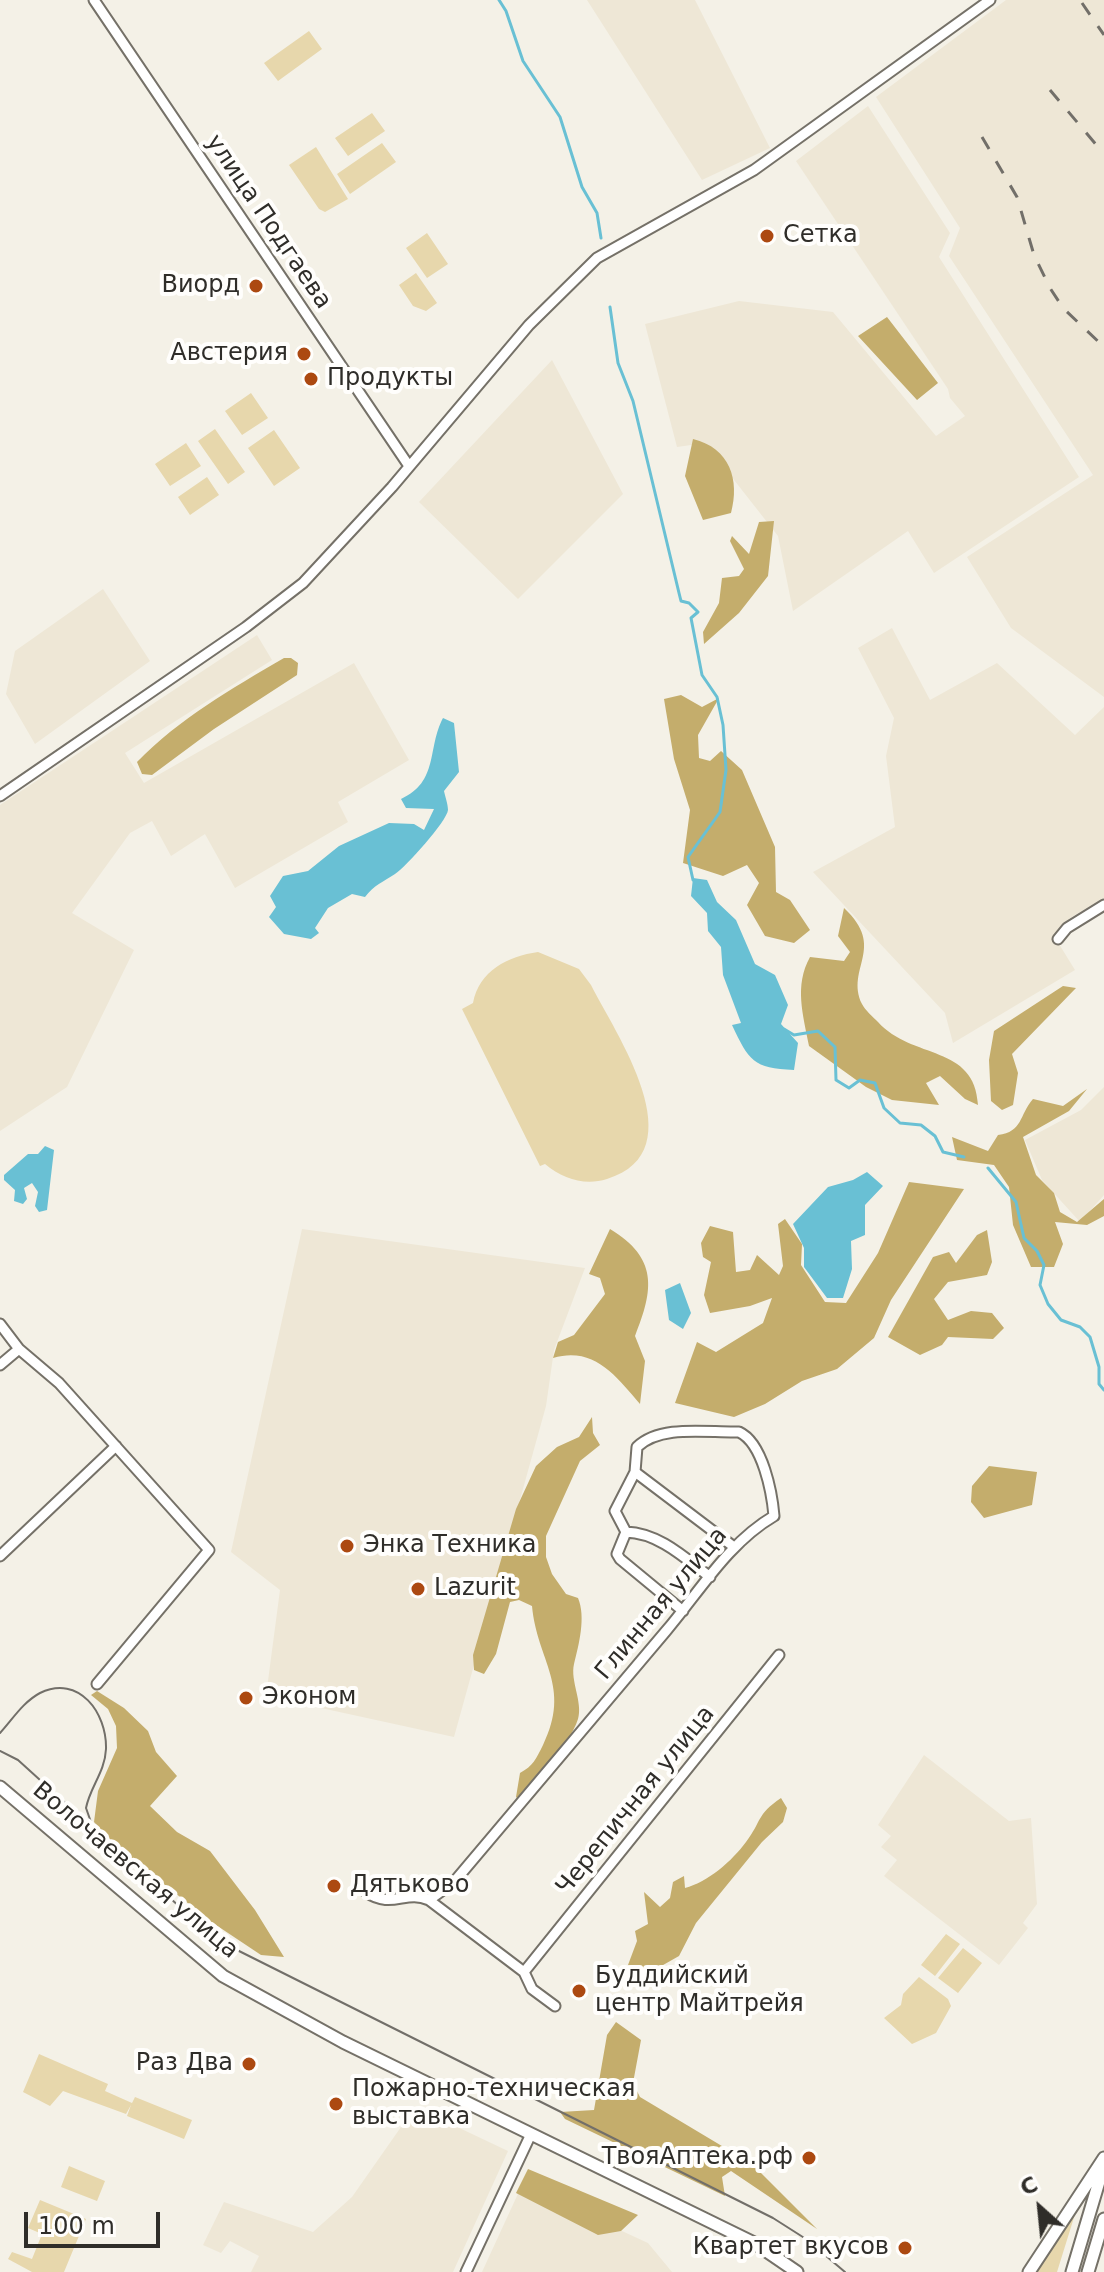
<!DOCTYPE html>
<html>
<head>
<meta charset="utf-8">
<style>
	body { margin:0 }
	#map { position:relative; width:1104px; height:2272px; overflow:hidden; background:#f4f1e7; font-family:"DejaVu Sans",sans-serif }
	canvas { display:block }
	.north { position:absolute; left:1000px; top:2168px; width:80px; height:80px; -webkit-text-stroke:6px #fffefc; paint-order:stroke; rotate:333deg; font-size:22px; font-weight:700; line-height:32px; text-align:center; color:#2f2d29 }
	.north::after { content:''; display:block; margin:auto; width:28px; height:36px; background:#2f2d29; clip-path:polygon(50% 0,100% 100%,50% 72%,0 100%) }
	.scale { position:absolute; left:24px; top:2212px; width:136px; height:36px; box-sizing:border-box; border:4px solid #2f2d29; border-top:0; padding-left:10px; font-size:24px; line-height:28px; white-space:nowrap; color:#2f2d29; -webkit-text-stroke:6px #fffefc; paint-order:stroke }
</style>
</head>
<body>
<div id="map">
<canvas width="1104" height="2272"></canvas>
<div class="north">С</div>
<div class="scale">100 m</div>
</div>
<script>
const context = document.querySelector('canvas').getContext('2d');
context.lineJoin = 'round';
function paint(path, color) { context.fillStyle = color; context.fill(path, 'evenodd'); }
function strokePath(path, color, width, dash) { context.strokeStyle = color; context.lineWidth = width; context.lineCap = dash ? 'butt' : 'round'; context.setLineDash(dash || []); context.stroke(path); }
function drawText(font, color, halo, rows, align = 'center') {
  context.font = font + ' "DejaVu Sans",sans-serif'; context.lineWidth = 8; context.setLineDash([]); context.textBaseline = 'middle'; context.strokeStyle = halo; context.fillStyle = color; for (const [text, x, y, turn = 0] of rows) {
    context.save(); context.translate(x, y); context.rotate((+turn || 0) * Math.PI / 180); context.textAlign = isNaN(turn) ? turn : align; if (halo) context.strokeText(text, 0, 0); context.fillText(text, 0, 0); context.restore();
  }
}
paint(new Path2D(`
	M587 0H695L770 148 702 180Z
	M1006 0H1104V697L1011 628 967 557 1093 475 949 256 960 228 876 97Z
	M868 106 950 233 939 257 1079 477 934 573 908 531 793 611 778 536 705 443 677 447 645 324 739 301 833 312 936 436 965 416 950 398 948 389 796 161Z
	M552 360 623 494 518 599 419 502Z
	M103 589 150 661 35 744 6 694 15 651Z
	M892 628 930 700 997 663 1075 735 1104 707V898L1070 918 1059 944 1075 970 953 1043 945 1013 813 872 895 827 886 756 894 718 858 648Z
	M257 635 272 660 125 753 144 783 354 663 409 760 338 802 348 822 235 888 205 834 171 856 152 821 130 833 72 913 134 950 67 1087 0 1131V805Z
	M1104 1087V1195L1080 1222 1042 1180 1025 1140 1081 1110Z
	M302 1229 585 1268 554 1350 546 1406 454 1737 266 1696 280 1590 231 1552Z
	M924 1755 1009 1821 1031 1818 1037 1904 1023 1923 1028 1928 999 1965 884 1876 897 1860 881 1847 891 1836 878 1825Z
	M415 2107 508 2151 453 2272H251L259 2256 230 2241 221 2253 203 2245 224 2202 313 2232 352 2197Z
	M522 2185 648 2243 672 2272H482Z`), '#eee7d6');
paint(new Path2D(`
	M309 31 322 49 278 81 264 63Z
	M372 113 385 131 348 156 335 138Z
	M382 143 396 162 350 194 337 174Z
	M316 147 348 199 325 212 319 209 289 165Z
	M427 233 448 264 427 278 406 248Z
	M416 273 437 303 426 311 413 306 399 285Z
	M251 393 268 418 242 435 225 411Z
	M215 429 245 472 228 484 198 441Z
	M274 430 300 468 274 486 248 448Z
	M186 443 201 466 170 486 155 464Z
	M207 477 219 495 190 515 178 497Z
	M538 952 579 969 591 985C615 1033 698 1151 607 1179 585 1186 563 1179 545 1164L540 1166 462 1009 473 1003C479 971 508 956 538 952Z
	M946 1934 960 1944 935 1976 921 1965Z
	M963 1948 982 1963 958 1993 938 1978Z
	M919 1977 948 1999 951 2006 936 2033 912 2044 884 2018 901 2005 903 1994Z
	M39 2054 108 2084 105 2091 132 2103 135 2097 192 2120 184 2139 127 2116 131 2105 126 2114 63 2091 50 2106 23 2092Z
	M69 2166 105 2181 97 2201 61 2187Z
	M40 2200 86 2219 64 2272H32L8 2259 12 2252 32 2259 42 2234 28 2228Z
	M1076 2211 1057 2272H1035L1037 2267Z`), '#e7d7ac');
paint(new Path2D(`
	M887 317 938 383 917 400 858 336Z
	M693 439C730 448 740 480 731 513L703 520 685 476Z
	M774 521 768 576 739 613 704 644 703 632 719 603 722 578 739 576 744 569 730 541 732 536 749 554 759 522Z
	M284 658H291L298 663 297 675 214 729 152 775 142 774 137 762C180 718 231 689 284 658Z
	M681 695 702 707 719 698 698 735 699 758 710 761 721 751 742 770 775 847 776 892 790 900 810 930 794 943 765 936 747 905 759 883 747 865 723 876 683 863 690 810 674 759 664 699Z
	M844 908C887 948 845 968 862 1004 865 1010 873 1017 878 1022 912 1060 975 1044 978 1105L965 1099 940 1076 926 1083 939 1105 892 1100 866 1087 809 1046C803 1014 794 986 810 957L844 961 850 952 838 936Z
	M1063 986 1076 988 1012 1054 1018 1073 1013 1105 1002 1110 991 1101 989 1060 994 1031Z
	M1087 1089 1069 1111 1023 1137 1036 1175 1054 1193 1060 1212 1077 1222 1104 1199V1216L1087 1225 1055 1222 1063 1244 1054 1267H1031L1013 1225 1009 1187 994 1165 957 1160 952 1137 988 1151 998 1135C1023 1132 1019 1115 1033 1099L1063 1106Z
	M909 1182 964 1189 891 1300 874 1338 837 1369 802 1381 765 1404 734 1417 675 1403 697 1342 716 1352 763 1323 772 1298 750 1306 710 1313 704 1295 711 1262 703 1257 701 1243 710 1226 733 1232 736 1272 750 1270 757 1255 779 1275 783 1266 778 1224 785 1219 802 1244 801 1265 825 1302 846 1303 878 1253Z
	M610 1229C658 1258 654 1289 635 1336L645 1361 640 1404C616 1376 594 1346 553 1358L558 1342 574 1335 605 1294 600 1278 589 1274Z
	M987 1230 992 1262 987 1275 948 1282 934 1299 948 1320 971 1311 992 1313 1004 1328 993 1339 948 1337 942 1345 920 1355 888 1337 933 1257 949 1252 956 1263 977 1235Z
	M592 1417 593 1433 600 1445 580 1461 546 1536V1557L552 1574 566 1594 578 1598C586 1617 579 1644 574 1664 570 1681 583 1702 578 1719 569 1746 538 1779 520 1801L516 1797 520 1773C533 1766 536 1759 543 1745 572 1686 537 1661 532 1606L519 1600 510 1602 496 1654 484 1674 474 1670 473 1655 516 1509 536 1466 557 1447 579 1437Z
	M989 1466 1037 1472 1032 1505 984 1518 971 1502 972 1486Z
	M97 1691 124 1708 148 1731 156 1752 177 1776 150 1806 177 1832 210 1851 255 1910 284 1957 261 1955 213 1923 117 1847 94 1822 98 1791 117 1748 116 1726 108 1709 91 1695Z
	M781 1798 787 1808 783 1822 762 1842 696 1923 679 1956 649 1973 628 1965 637 1941 635 1931 648 1924 644 1892 660 1907 670 1898 673 1882 684 1876 685 1888C708 1882 732 1861 746 1842 762 1821 756 1815 781 1798Z
	M616 2022 641 2040 633 2083 640 2097 752 2164 817 2229 731 2171 722 2177 725 2196 565 2119 560 2112 594 2110 607 2035Z
	M528 2169 638 2215 621 2231 598 2235 516 2193Z`), '#c4ad6c');
paint(new Path2D(`
	M443 718 454 723 459 772 444 791C445 796 448 804 448 810 447 821 406 867 395 874 383 882 374 885 365 897L352 894 328 908 315 928 319 933 311 939 284 934 269 917 276 907 270 896 283 876 308 871 339 846 389 823 414 824 424 830 434 809 406 808 401 799C439 782 427 748 443 718Z
	M693 878 707 880 717 902 736 920 755 964 775 975 788 1005 781 1024 798 1043 794 1070C753 1068 749 1061 732 1025L741 1023 723 975 721 947 708 931 707 913 691 896Z
	M45 1146 54 1150 47 1210 39 1212 35 1206 38 1192 32 1183 24 1188 27 1199 23 1204 14 1201 15 1190 4 1180V1175L28 1154H38Z
	M867 1172 883 1186 865 1205V1235L851 1241 852 1269 843 1298H827L804 1267V1248L793 1224 828 1187 853 1180Z
	M680 1283 691 1313 683 1329 669 1320 665 1290Z`), '#69c0d4');
strokePath(new Path2D(`
	M499 0 506 11 523 61 560 117 582 187 597 213 601 238
	M610 307 618 363 633 401 679 593 681 601 689 603 698 612 691 618 702 675 717 697 723 725 726 770 720 812 688 857 693 880
	M784 1029 794 1035 818 1031 835 1047 836 1080 849 1088 860 1080 875 1083 884 1108 900 1123 921 1125 935 1136 943 1152 964 1157
	M988 1168 1016 1202 1024 1238 1037 1251 1044 1265 1040 1285 1048 1304 1061 1320 1080 1327 1090 1337 1099 1367V1384L1104 1390`), '#69c0d4', 3);
const minor = new Path2D(`
	M94 0 409 466
	M0 796 246 627 303 583 392 487 529 325 597 258 754 170 990 0
	M1058 939 1067 928 1104 905
	M0 1324 19 1349 59 1383 209 1550 97 1684
	M0 1365 19 1349
	M635 1472 734 1547
	M626 1532C659 1533 685 1558 710 1577
	M0 1556 116 1446
	M366 1892C393 1910 405 1889 429 1900L454 1882C525 1798 595 1714 666 1631 700 1591 728 1543 774 1516 772 1493 763 1443 739 1432 708 1433 661 1424 637 1447L635 1472 615 1511 626 1532 617 1554 620 1559 683 1611
	M429 1900 524 1972 532 1989 555 2006
	M524 1972 779 1655
	M466 2272 531 2134`);
const major = new Path2D(`
	M0 1787 223 1976 343 2042 756 2244 797 2272
	M1029 2272 1104 2158
	M1072 2272 1103 2168
	M1088 2272 1104 2219`);
strokePath(minor, '#757168', 13);
strokePath(major, '#757168', 15);
strokePath(minor, '#fff', 9);
strokePath(major, '#fff', 11);
strokePath(new Path2D(`
	M0 1733C12 1720 23 1702 40 1693 79 1674 107 1713 106 1749 105 1772 90 1787 86 1808L92 1825
	M0 1751 18 1760 181 1908 237 1950 773 2218 806 2239 845 2272`), '#726f69', 2);
strokePath(new Path2D(`
	M1082 3 1104 35
	M1050 90 1104 154
	M982 137 1017 197 1034 255 1050 288 1063 308 1104 347`), '#726f69', 3, [14, 14]);
for (const [x, y, r, color] of [
	[767,236,8,"#ac4911"],
	[256,286,8,"#ac4911"],
	[304,354,8,"#ac4911"],
	[311,379,8,"#ac4911"],
	[347,1546,8,"#ac4911"],
	[418,1589,8,"#ac4911"],
	[246,1698,8,"#ac4911"],
	[334,1886,8,"#ac4911"],
	[579,1991,8,"#ac4911"],
	[249,2064,8,"#ac4911"],
	[336,2104,8,"#ac4911"],
	[809,2158,8,"#ac4911"],
	[905,2248,8,"#ac4911"]
]) { const dot = new Path2D(); dot.arc(x, y, r, 0, 2 * Math.PI); context.fillStyle = color; context.fill(dot); strokePath(dot, '#fffefc', 3); }
drawText('24px', '#2f2d29', '#fffefc', [
	["улица Подгаева",268,222,56],
	["Глинная улица",662,1604,-50],
	["Черепичная улица",636,1801,-51],
	["Волочаевская улица",135,1871,40]
]);
drawText('24px', '#2f2d29', '#fffefc', [
	["Сетка",783,236],
	["Виорд",240,286,"right"],
	["Австерия",288,354,"right"],
	["Продукты",327,379],
	["Энка Техника",363,1546],
	["Lazurit",434,1589],
	["Эконом",262,1698],
	["Дятьково",350,1886],
	["Буддийский",595,1977],
	["центр Майтрейя",595,2005],
	["Раз Два",233,2064,"right"],
	["Пожарно-техническая",352,2090],
	["выставка",352,2118],
	["ТвояАптека.рф",793,2158,"right"],
	["Квартет вкусов",889,2248,"right"]
], 'left');
</script>
</body>
</html>
